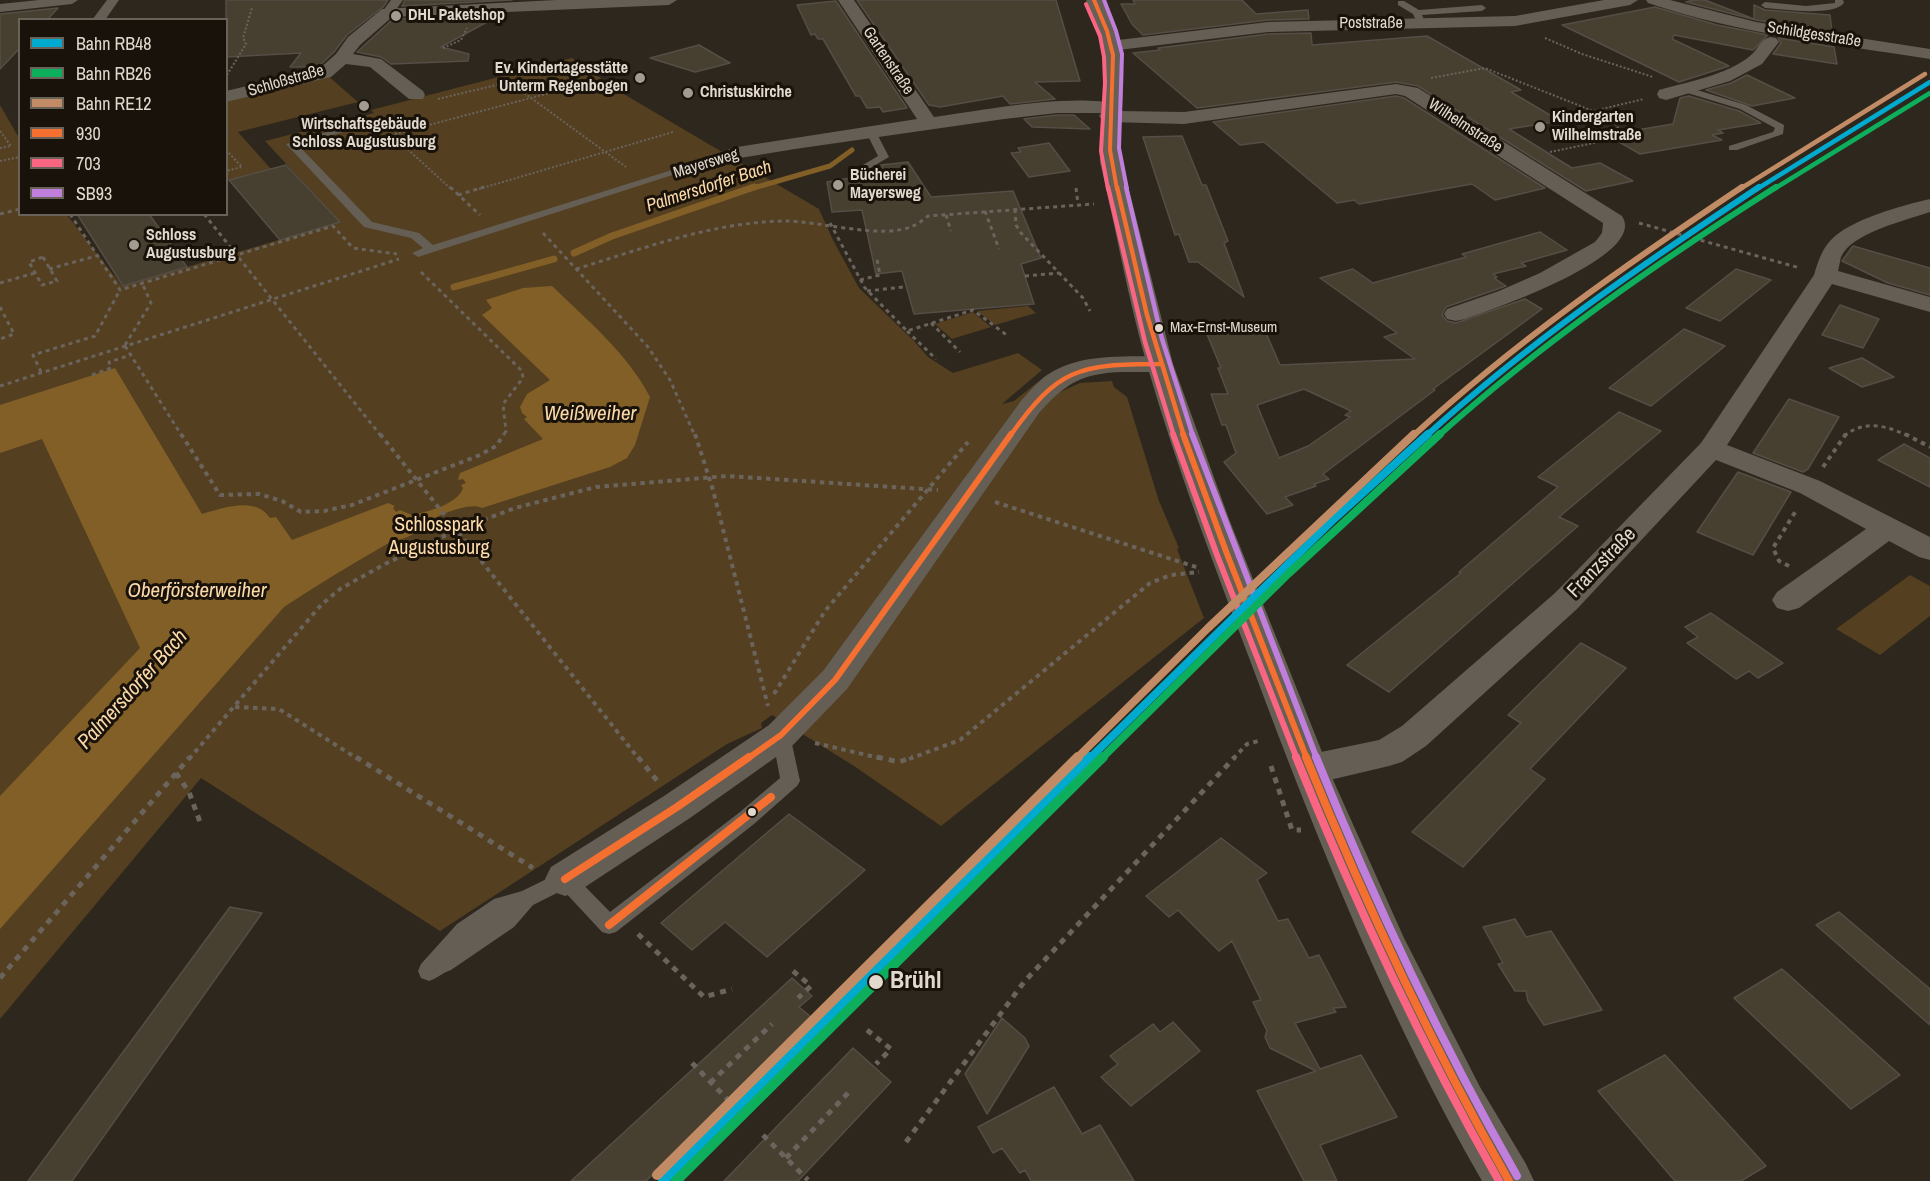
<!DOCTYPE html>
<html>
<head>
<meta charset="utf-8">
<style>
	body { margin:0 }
	#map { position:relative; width:1930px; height:1181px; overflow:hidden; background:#2e271d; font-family:"Archivo Narrow",sans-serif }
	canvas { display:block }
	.legend { position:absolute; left:18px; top:18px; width:210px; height:198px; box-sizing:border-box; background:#18120a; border:2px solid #686258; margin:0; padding:8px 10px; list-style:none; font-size:18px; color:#e1d9ce }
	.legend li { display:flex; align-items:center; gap:12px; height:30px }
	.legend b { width:30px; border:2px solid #686258 }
</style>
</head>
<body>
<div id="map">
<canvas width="1930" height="1181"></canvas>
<ul class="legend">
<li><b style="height:8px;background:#00a9ce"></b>Bahn RB48</li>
<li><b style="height:8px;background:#0daf5c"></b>Bahn RB26</li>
<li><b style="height:8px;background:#c18c65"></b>Bahn RE12</li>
<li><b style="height:8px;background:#f46f30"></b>930</li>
<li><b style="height:8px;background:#fa6682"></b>703</li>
<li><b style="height:8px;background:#c07fdc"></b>SB93</li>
</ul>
</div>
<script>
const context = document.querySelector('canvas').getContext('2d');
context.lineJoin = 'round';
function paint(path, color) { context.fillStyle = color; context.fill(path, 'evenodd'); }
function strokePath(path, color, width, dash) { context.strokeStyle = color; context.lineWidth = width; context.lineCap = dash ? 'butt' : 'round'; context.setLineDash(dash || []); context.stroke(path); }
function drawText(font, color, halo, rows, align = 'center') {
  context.font = font + ' "Archivo Narrow",sans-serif'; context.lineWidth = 6; context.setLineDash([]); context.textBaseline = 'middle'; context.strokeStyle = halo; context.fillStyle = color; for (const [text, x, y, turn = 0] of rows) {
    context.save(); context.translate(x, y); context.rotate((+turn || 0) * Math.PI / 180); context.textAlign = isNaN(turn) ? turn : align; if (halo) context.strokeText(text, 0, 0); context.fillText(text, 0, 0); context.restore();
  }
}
paint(new Path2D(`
	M572 58 622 93 819 209 833 240 859 288 914 341 928 357 953 373 1018 353 1042 370 1002 404 1014 401 1039 381 1027 398 1060 392 1080 383 1112 381 1114 387 1127 397 1159 501 1179 548 1177 549 1204 618 941 826 854 766 772 715 761 723 762 728 727 744 440 931 201 778 0 1019V105L19 138 20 214 67 215 122 286 340 222 265 141 374 113 371 110Z
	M327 75 358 102 238 132 271 169 227 181V98Z
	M1028 306 1036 313 995 325 977 311Z
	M973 312 991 327 952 339 935 324Z
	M1910 575 1930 586V616L1880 655 1836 629Z`), '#543f20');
paint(new Path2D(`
	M552 286C585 318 629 355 650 397L635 445 627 458 610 467 482 508C470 501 433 517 422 525 420 527 418 530 416 532 410 538 395 540 387 544 352 564 317 585 284 607L0 929V796L140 648 42 439 0 453V405L115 368 202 514C223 508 256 496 270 518L276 517 292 540 388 503 395 506 393 508 396 512 400 510 412 515C427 512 458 504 463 488L461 485 466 483 463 479 458 480 460 473 543 439 524 419 527 417 522 413 520 407 527 394 550 380 482 315 492 308 486 300 523 288Z`), '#825f26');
strokePath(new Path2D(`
	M750 189 830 166 852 150`), '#825f26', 5);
strokePath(new Path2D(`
	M574 253 612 236 754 187
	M454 287 554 259`), '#825f26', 7);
const building = new Path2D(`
	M226 0H388L383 7 347 35 334 52 318 67H290L301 53 226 57Z
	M405 0H512L402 6Z
	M857 0H1056L1080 81 1035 82 1055 99 1010 104 1003 96 940 107 929 105Z
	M1133 0H1242L1256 14 1308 10 1309 19 1268 20 1143 35 1132 24 1121 4H1135Z
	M1694 0H1705L1754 19V5L1765 10 1830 15 1832 32 1756 20 1686 2Z
	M836 1 907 108 883 112 880 107 867 108 860 96H856L823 39H818L815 34 811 35 797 5Z
	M1655 7 1717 25 1768 35 1753 50 1674 35 1672 39 1729 66 1679 82 1562 25Z
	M58 8 47 20H20V48L0 69V14Z
	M500 15 441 47 469 54 468 61 391 64 381 57 357 52 393 19Z
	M1311 33 1312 45 1427 36 1521 90 1511 92 1560 121 1509 129 1572 168 1600 163 1633 181 1586 191 1418 86 1396 82 1197 108 1133 53 1160 50 1158 48 1268 34Z
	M1778 38 1834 47 1837 64 1773 54 1781 43Z
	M699 45 730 63 695 72 650 58Z
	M1747 75 1795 98 1752 106 1706 90 1731 83Z
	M1396 96 1404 98 1545 188 1495 200 1472 184 1359 204 1354 200 1337 203 1264 142 1240 145 1213 122Z
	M1689 96 1739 111 1761 123 1718 130 1723 133 1712 135 1722 140 1640 154 1607 135 1673 124 1680 98Z
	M1057 115H1074L1090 129 1032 127 1024 119Z
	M1182 136 1202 185H1206L1228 241 1224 243 1244 297 1198 262H1189L1179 234 1175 235 1143 137Z
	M1049 143 1070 171 1029 177 1011 153 1021 152 1018 148Z
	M908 162 931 197 1013 191 1041 258 1021 264 1034 304 914 314 902 271 876 274 862 210 832 212 827 182 885 172 881 165Z
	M286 165 340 222 280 240 229 180Z
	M77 214H149L187 267 123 286Z
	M1540 232 1567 250 1521 263 1526 266 1493 274 1497 277 1494 278 1506 286 1446 307 1442 315 1447 321 1456 323 1525 299 1542 309 1433 389 1435 390 1323 474 1329 479 1314 484 1316 486 1285 497 1293 505 1267 514 1224 462 1236 453 1226 425H1222L1211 394H1228L1218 368H1221L1204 327 1262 324 1280 365 1415 359 1384 337 1397 333 1320 278 1353 269 1373 283 1466 257 1462 254ZM1304 389 1351 411 1345 415 1350 417 1308 446 1279 458 1257 405Z
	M1853 246 1930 268V295L1888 283 1842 261Z
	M1736 269 1771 280 1720 321 1686 308Z
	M1840 305 1879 319 1863 348 1822 335Z
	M1684 329 1725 346 1651 406 1609 388Z
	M1862 358 1894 377 1862 387 1829 368Z
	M1789 399 1839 417 1808 469 1803 472 1753 453Z
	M1619 412 1661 431 1559 517 1578 526 1389 692 1347 665 1461 573 1459 572 1558 487 1538 477Z
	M1904 444 1930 458V487L1878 460Z
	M1738 472 1791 492 1753 555 1697 532Z
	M1711 613 1783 663 1758 678 1749 671 1736 679 1687 643 1698 637 1685 627Z
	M1581 643 1626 668 1530 769 1545 779 1463 867 1412 832 1521 723 1508 715Z
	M789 814 865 870 767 957 725 922 692 950 661 923Z
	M1221 838 1267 873 1257 880 1278 921 1288 919 1309 958 1319 955 1346 1007 1333 1008 1336 1012 1295 1023 1320 1069 1361 1055 1397 1117 1320 1145 1337 1181H1304L1257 1091 1316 1071 1270 1048 1265 1037 1267 1031 1253 1002 1261 1000 1232 941 1219 951 1178 910 1169 917 1146 896Z
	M230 907 262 913 72 1181H28Z
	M1839 912 1930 989V1025L1816 925Z
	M1515 919 1526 937 1551 931 1602 1010 1544 1025 1528 1001 1526 991H1515L1498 964 1503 963 1483 927Z
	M1782 969 1821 1004 1900 1075 1851 1109 1734 998Z
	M792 978 812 996 799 1007 811 1017 646 1181H571Z
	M1002 1018 1025 1038 1029 1046 987 1114 965 1074Z
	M1173 1022 1200 1051 1131 1106 1101 1077 1118 1064 1110 1056 1153 1024 1160 1032Z
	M853 1048 891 1082 798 1181H724Z
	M1665 1055 1766 1166 1741 1181H1675L1598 1091Z
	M1054 1087 1082 1134 1100 1125 1134 1181H1031L1025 1170 1020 1173 1002 1148 993 1153 978 1127Z`);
paint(building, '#473f30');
strokePath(building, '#544e46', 1.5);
strokePath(new Path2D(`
	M1545 38 1582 54 1653 77
	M443 48 461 40 467 28
	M227 75 246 44 243 38 252 8
	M1431 78 1485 68 1593 111 1644 99
	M438 99 509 82 626 167
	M0 131 11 146 0 148
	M390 133 451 189
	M395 134 591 82
	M226 150 242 167 226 171
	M1550 152 1594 143 1619 132 1617 125 1594 112
	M0 161 20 157
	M479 189 673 132`), '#6a645d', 2, [2, 2]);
strokePath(new Path2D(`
	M450 187 480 215
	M1076 188 1078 204
	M458 195 484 187
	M1015 209 1016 225 1021 233 1083 298 1090 311
	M985 211 999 249
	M0 214 20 209
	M70 214 120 290 333 226 353 248 397 254
	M204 214 381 436
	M946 215 951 231
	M830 223 865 288 907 331 973 310 1008 336
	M1639 223 1800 268
	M543 233 648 347 670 380 695 436
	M43 257 57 281 42 285 29 262Z
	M49 269 96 256
	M576 269C645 248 713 222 785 221 820 221 882 240 913 226 918 224 923 220 928 216L1094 204
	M421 272 522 371 523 378 503 404 506 431 503 436
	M1025 276 1059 273
	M860 280 880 275 877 259
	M0 283 35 273
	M867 291 903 287
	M0 307 14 334 0 339
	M931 323 960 352
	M907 331 936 359
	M125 345 151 303 142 283
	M125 346 182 436
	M41 372 33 355 95 336 120 290
	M92 375 111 368 109 362 131 355
	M0 386 399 259
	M1844 436C1864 420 1886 425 1908 436`), '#6a645d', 3, [4, 4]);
strokePath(new Path2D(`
	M181 434 220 495 259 494 282 501 301 512 324 511 352 505 480 455 496 446 504 434
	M380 434 639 759
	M695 434 713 490 768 706
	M1905 434 1930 447
	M1823 467 1846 434
	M995 502 1199 568
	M1789 566 1779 561 1773 548 1797 509
	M774 694 825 611 968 442
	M235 707 279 709 358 759
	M815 743 884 759
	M189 759 321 605 340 589 385 564 457 530 515 508 596 487 727 476 938 490
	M909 759 960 740 1150 583 1171 575 1199 572
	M1233 759 1247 744 1262 740`), '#6a645d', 4, [4.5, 4.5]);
strokePath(new Path2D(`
	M356 757 533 868
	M638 757 659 783
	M877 757 899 762 913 757
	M1271 766 1292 830H1301
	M176 773 189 792 200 822
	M638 934 704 997 732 989
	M793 971 811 986 798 998
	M0 978 190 757
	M867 1030 891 1049 876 1064
	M692 1063 730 1102
	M710 1083 772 1024
	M763 1135 808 1180
	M906 1142 1024 982 1235 757
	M786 1158 848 1093`), '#6a645d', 5, [6, 6]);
paint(new Path2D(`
	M1835 0H1843L1844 3C1832 17 1782 9 1765 8L1761 5 1765 2 1806 6 1835 3Z
	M1398 1H1404L1419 10 1482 5 1486 8 1482 11 1422 15 1426 24 1422 27 1419 26 1413 14 1398 5Z
	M1684 86 1746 105 1784 125 1783 134 1737 150H1729V146L1773 132 1775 128 1740 109 1681 91 1679 89Z
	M379 117 388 119 298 145 372 222 419 233 433 245 710 158H718L719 160 418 257 412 253 423 248 411 238 364 227 286 144Z
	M867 130H875L889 157 867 170 862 167 863 165 878 156 866 132Z
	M781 728 788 730 790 735 800 781 797 786 754 824 616 932 609 934 602 932 563 890 533 905 514 927 451 970C442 973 438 978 429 981L421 978 418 971 421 964 457 924 494 899 522 891 565 870 572 873 610 912 740 812 780 778 772 735 774 730Z`), '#645e55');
paint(new Path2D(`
	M39 0H78L72 4 0 12V4Z
	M107 0H119L105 20H92Z
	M391 0H403L392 15H384L382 12Z`), '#645e55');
paint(new Path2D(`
	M556 0H677L669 5 392 17 360 45 353 54 381 59 423 91 425 95 423 99H409L370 67 346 64 331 77 226 102V91L319 69 336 54 348 37 382 9Z
	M838 0H854L934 117C983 110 1071 93 1117 104L1119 108 1118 111 1184 112 1396 84 1418 88 1622 216C1649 256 1491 310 1465 319L1456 321 1447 319 1444 314 1447 309 1499 291 1540 273 1595 242 1602 233 1603 223 1405 96 1396 94 1184 124 1109 122 1102 120 1099 116 1101 113H1057L1004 119 795 149 740 158 714 166 707 164 704 160 707 156 737 147 917 119Z
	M1604 0H1638L1630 5 1515 26 1268 32 1110 51 1104 50 1101 46 1104 42 1110 41 1268 22 1515 16Z
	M1646 0H1670L1756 22 1930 49V59C1835 44 1740 34 1648 3Z
	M1770 37 1776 38 1779 42 1762 64 1730 81 1666 100 1659 98 1657 94 1659 90C1687 82 1727 75 1750 56 1758 50 1759 40 1770 37Z
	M1930 199V212C1907 220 1851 233 1841 257 1840 261 1839 267 1838 271L1930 297V312L1832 284 1727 445 1820 481 1930 537V560L1919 557 1889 541 1799 608 1788 611 1777 608 1772 600 1777 592 1866 529 1800 493 1716 460 1577 609 1426 746 1402 762 1389 766 1334 779 1310 781 1297 777 1292 767 1297 757 1379 740 1402 726 1555 593 1701 443 1814 275C1818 262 1821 251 1830 241 1848 220 1903 205 1930 199Z
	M1160 356 1169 359 1173 364 1169 369C1156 373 1144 372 1131 372 1087 372 1069 379 1039 413L847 689 793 745 690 818 579 891 565 896 551 891 545 879 551 867 664 796 769 725 823 671 1021 401C1029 392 1037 382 1047 375 1079 353 1123 357 1160 356Z`), '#645e55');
paint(new Path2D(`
	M1086 0H1102C1112 20 1122 41 1123 63 1125 96 1118 129 1122 162L1173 364 1229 519 1334 782 1404 938 1480 1087 1526 1164 1534 1181H1482C1389 1019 1319 845 1254 671 1216 570 1177 469 1147 365 1128 299 1116 229 1100 162 1098 129 1106 96 1105 63 1104 41 1095 20 1086 0Z`), '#665f55');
strokePath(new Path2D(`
	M1094 0 1107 31 1113 55 1110 150 1117 189`), '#f46f30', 4);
strokePath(new Path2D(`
	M1117 187 1147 315 1184 436
	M1010 436C1058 368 1079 364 1160 364`), '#f46f30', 4.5);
strokePath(new Path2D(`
	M1183 434 1227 554 1307 759
	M747 759 781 735 835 680 1011 434`), '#f46f30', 6);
strokePath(new Path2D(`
	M1306 757C1365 903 1431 1044 1509 1181
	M565 879 677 807 749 757
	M609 925 771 797`), '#f46f30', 8);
strokePath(new Path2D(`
	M1086 4 1100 36 1104 57 1105 83 1101 151 1108 189`), '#fa6682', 4);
strokePath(new Path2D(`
	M1108 187 1145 342 1174 436`), '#fa6682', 4.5);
strokePath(new Path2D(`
	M1173 434 1217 555 1297 759`), '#fa6682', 6);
strokePath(new Path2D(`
	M1296 757C1355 903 1421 1044 1499 1181`), '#fa6682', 8);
strokePath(new Path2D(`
	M1104 0 1116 31 1122 54 1119 148 1127 189`), '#c07fdc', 4);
strokePath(new Path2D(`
	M1126 187 1162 339 1193 436`), '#c07fdc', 4.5);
strokePath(new Path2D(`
	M1192 434 1317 759`), '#c07fdc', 6);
strokePath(new Path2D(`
	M1316 757C1374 901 1440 1041 1517 1176`), '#c07fdc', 8);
strokePath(new Path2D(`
	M1757 189 1930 82`), '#00a9ce', 4.5);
strokePath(new Path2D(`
	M1426 436C1529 342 1643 264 1759 187`), '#00a9ce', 6);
strokePath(new Path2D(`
	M1089 759 1334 519 1428 434`), '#00a9ce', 8);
strokePath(new Path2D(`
	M663 1181 1090 757`), '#00a9ce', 10);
strokePath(new Path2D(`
	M1774 189 1930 93`), '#0daf5c', 4.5);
strokePath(new Path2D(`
	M1438 436C1543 342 1658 262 1776 187`), '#0daf5c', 6);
strokePath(new Path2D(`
	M1101 759 1288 574 1440 434`), '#0daf5c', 8);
strokePath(new Path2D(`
	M676 1181 1103 757`), '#0daf5c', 10);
strokePath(new Path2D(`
	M1740 189 1925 74`), '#c18c65', 4.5);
strokePath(new Path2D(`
	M1413 436C1515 342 1627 264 1742 187`), '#c18c65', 6);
strokePath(new Path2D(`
	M1076 759 1208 628 1414 434`), '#c18c65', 8);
strokePath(new Path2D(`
	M657 1175 1078 757`), '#c18c65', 10);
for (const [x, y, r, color] of [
	[396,16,6,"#a29b90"],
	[640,78,6,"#a29b90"],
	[688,93,6,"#a29b90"],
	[364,106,6,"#a29b90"],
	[1540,127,6,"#a29b90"],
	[838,185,6,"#a29b90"],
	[134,245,6,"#a29b90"],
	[1159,328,5,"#e1d9ce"],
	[752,812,5,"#e1d9ce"],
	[876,982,8,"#e1d9ce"]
]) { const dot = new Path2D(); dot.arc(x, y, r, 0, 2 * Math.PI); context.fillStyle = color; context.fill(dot); strokePath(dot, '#18120a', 2); }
drawText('15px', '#e1d9ce', '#18120a', [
	["Max-Ernst-Museum",1170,328]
], 'left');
drawText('bold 16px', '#e1d9ce', '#18120a', [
	["DHL Paketshop",408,16],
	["Ev. Kindertagesstätte",628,69,"right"],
	["Unterm Regenbogen",628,87,"right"],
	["Christuskirche",700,93],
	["Kindergarten",1552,118],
	["Wilhelmstraße",1552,136],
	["Wirtschaftsgebäude",364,125,"center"],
	["Schloss Augustusburg",364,143,"center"],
	["Bücherei",850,176],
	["Mayersweg",850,194],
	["Schloss",146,236],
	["Augustusburg",146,254]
], 'left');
drawText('16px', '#e1d9ce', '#18120a', [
	["Poststraße",1371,24],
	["Schildgesstraße",1814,35,9],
	["Gartenstraße",888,61,56],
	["Schloßstraße",286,81,-16],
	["Wilhelmstraße",1465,126,33],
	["Mayersweg",706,164,-17]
]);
drawText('italic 18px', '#fad8a8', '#18120a', [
	["Palmersdorfer Bach",709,187,-18]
]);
drawText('20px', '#fedcac', '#18120a', [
	["Schlosspark",439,526],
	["Augustusburg",439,549]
]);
drawText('20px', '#e1d9ce', '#18120a', [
	["Franzstraße",1602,563,-46]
]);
drawText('italic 21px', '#fad8a8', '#18120a', [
	["Weißweiher",590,414],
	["Oberförsterweiher",197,591],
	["Palmersdorfer Bach",133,690,-48]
]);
drawText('bold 24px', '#e1d9ce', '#18120a', [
	["Brühl",890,982]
], 'left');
</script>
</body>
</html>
